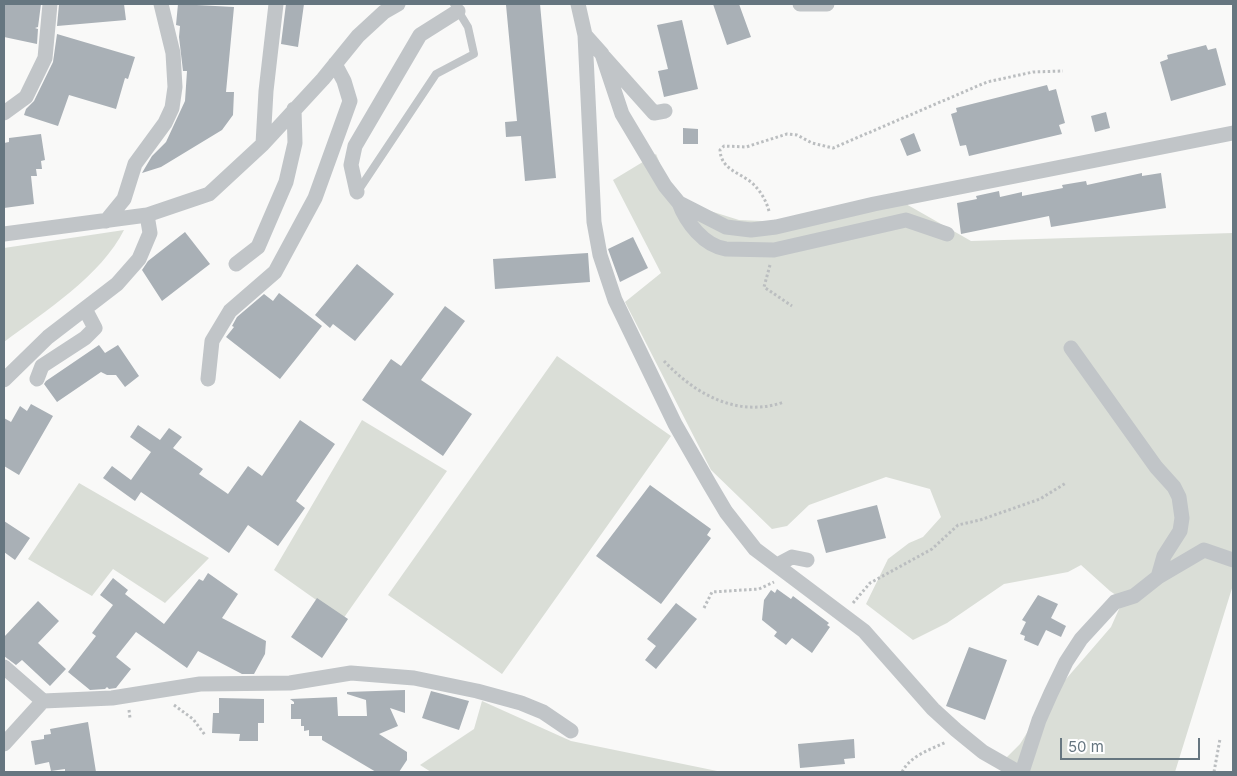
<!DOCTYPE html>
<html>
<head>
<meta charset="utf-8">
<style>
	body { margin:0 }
	#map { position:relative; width:1237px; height:776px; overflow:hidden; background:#f9f9f8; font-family:Inter,sans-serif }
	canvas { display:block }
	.frame { position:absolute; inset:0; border:5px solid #667680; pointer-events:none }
	.scale { position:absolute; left:1060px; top:738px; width:140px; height:22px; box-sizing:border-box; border:2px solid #667680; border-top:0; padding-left:6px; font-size:15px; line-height:18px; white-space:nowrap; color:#667680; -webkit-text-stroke:4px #fff; paint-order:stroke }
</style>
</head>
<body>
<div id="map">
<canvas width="1237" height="776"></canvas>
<div class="frame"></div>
<div class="scale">50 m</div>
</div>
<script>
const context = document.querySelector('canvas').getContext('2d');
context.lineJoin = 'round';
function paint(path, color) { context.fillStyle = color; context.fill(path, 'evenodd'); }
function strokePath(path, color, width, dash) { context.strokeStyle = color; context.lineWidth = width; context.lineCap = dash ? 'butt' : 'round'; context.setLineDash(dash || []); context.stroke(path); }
paint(new Path2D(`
	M656 154 675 200 739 220 807 223 906 204 971 241 1233 233V585L1175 772H1014L1006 758 1020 744 1047 701 1111 627 1123 600 1110 591 1081 565 1068 572 1004 584 947 623 913 640 866 604 888 559 909 543 923 537 941 517 930 489 886 477 809 505 787 526 772 529 711 470 625 302 661 273 613 180Z
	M124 230C101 276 44 312 4 342V248Z
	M557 356 671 436 502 674 388 595Z
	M362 420 447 471 343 619 274 570Z
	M79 483 209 558 165 603 113 569 92 596 28 559Z
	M482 701 571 741 722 772H431L420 765 474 729Z`), '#daded7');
paint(new Path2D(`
	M4 4H41L38 27 35 28 38 29 37 44 4 37Z
	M59 4H124L126 20 57 26Z
	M178 4 234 7 226 92H234L233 115 222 130 161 167 142 173 152 156 166 142 185 101 187 71H183L179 37 180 26 176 25Z
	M286 4H304L298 47 281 44Z
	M519 4H540L556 178 525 181 521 136 506 137 505 122 517 121 506 5Z
	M713 4H739L751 37 727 45Z
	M682 20 698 89 664 97 658 71 668 69 657 25Z
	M57 34 135 57 128 79 125 78 116 109 69 95 58 126 24 115 26 109 34 101 53 62Z
	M1206 45 1208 50 1216 48 1226 85 1171 101 1160 62 1168 59 1167 55Z
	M1047 85 1049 91 1056 89 1065 123 1059 125 1062 134 969 156 966 145 960 146 951 114 957 112 956 108Z
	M1106 112 1110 128 1095 132 1091 116Z
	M683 128 698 129V144H683Z
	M914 133 921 151 907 156 900 139Z
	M41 134 45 160 41 161 42 169H36L37 176H31L34 204 4 208V143L9 142V138Z
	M1142 173V176L1161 173 1166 208 1051 227 1049 216 961 234 957 203 977 199 976 196 999 191 1000 197 1022 192V196L1063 188 1062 185 1086 181 1087 185Z
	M185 232 210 264 162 301 142 270 148 261Z
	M633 237 648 268 620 282 608 249Z
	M588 253 590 282 495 289 493 259Z
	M357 264 394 294 355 341 333 324 330 328 315 315Z
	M279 293 322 326 280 379 226 337 234 327 232 326 237 317 264 294 273 301Z
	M445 306 465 321 421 380 472 414 443 456 362 400 391 359 401 366Z
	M99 345 105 353 118 345 139 376 125 387 116 375H107L101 372 57 402 44 384 46 381Z
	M31 404 53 416 19 475 4 466V418L11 422 20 406 27 411Z
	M300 420 335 444 296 501 305 508 278 546 248 525 229 553 141 492 135 501 103 478 112 466 131 480 151 452 130 437 138 425 160 440 169 428 182 437 173 448 203 469 199 474 228 494 248 466 262 476Z
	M650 485 711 529 707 535 711 538 661 604 596 556Z
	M877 505 886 538 826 553 817 520Z
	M4 521 30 538 15 560 4 552Z
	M208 573 238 594 222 618 266 641 265 654 254 674H242L198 651 187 668 136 632 116 657 131 669 116 688 109 689 107 687 105 689 90 690 68 672 96 636 92 633 113 605 100 595 113 578 128 590 125 594 164 624 199 579 203 581Z
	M777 589 791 599 793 596 829 623 827 625 830 627 812 653 792 638 786 645 774 636 777 632 762 620 764 600 771 590 775 593Z
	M1038 595 1058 604 1051 618 1066 626 1061 637 1046 630 1038 646 1024 640 1025 636 1020 634 1026 622 1022 620Z
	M317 598 348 619 322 658 291 637Z
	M38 601 59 621 38 643 66 669 50 686 22 660 16 665 4 656V637Z
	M676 603 697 619 656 669 645 660 656 646 647 639Z
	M969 647 1007 660 985 720 946 706Z
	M405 690V713L390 708 398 726 379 734 407 752V760L399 772H376L322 740V736H309V730L304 731V726H301V719H291V704H294V702L290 699 337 697 338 716H367L366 700 347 694V692Z
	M431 691 469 701 459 730 422 718Z
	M219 698 264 699V723H258V741H239L240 734 212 733 213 713H219Z
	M88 722 96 772H65V769L51 771 49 762 35 765 31 741 44 739V735L51 734 50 729Z
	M854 739 855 758 844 759 845 764 800 768 798 744Z`), '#a9b0b6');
strokePath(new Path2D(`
	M769 211C766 200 760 190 751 182 738 172 721 169 720 150L724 146 746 147 787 134 797 135 812 143 833 148 987 82 1033 72 1063 71
	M770 265 764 287 792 306
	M664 361C696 395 738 418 784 402
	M853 603 870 583 932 549 958 525 980 520 1040 499 1066 483
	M704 608 712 592 759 589 774 582
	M174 705 193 719 205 735
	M129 710 130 718
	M902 772C911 755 930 750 946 742
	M1214 772 1220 739`), '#bbbec0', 3, [2.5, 2.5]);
strokePath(new Path2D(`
	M358 191 436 74 474 54 468 27 454 4`), '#c1c5c8', 8);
strokePath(new Path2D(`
	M578 4 585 35 594 222 600 255 615 300 675 424 710 485 726 512 755 549 864 631 933 709 956 730 983 752 1018 772
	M800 4H827
	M585 35 602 54 622 114 665 186 679 203 726 227 751 230 776 227 874 204 1233 133
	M604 57 654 113 665 111
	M4 113 26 97 45 58 50 4
	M263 144 266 91 276 4
	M357 192 351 165 355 146 420 35 458 11
	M679 203C686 222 704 246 726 249L774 250 906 220 947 234
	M106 221 124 199 135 164 165 123 172 108 175 87 173 53 161 4
	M4 234 147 215 209 194 263 144 323 79 358 36 384 12 398 4
	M236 264 258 247 286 182 295 143 294 109
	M1071 348 1156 467 1174 487 1179 497 1182 518 1180 531 1164 556 1158 577
	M37 379 42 366 85 338 95 328 85 309
	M208 379 212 341 230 311 275 272 315 198 350 101 344 81 335 64
	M4 380 48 337 117 284 139 259 150 233 147 215
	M777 565 792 557 807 560
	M4 667 43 701
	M4 744 43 701 112 698 200 684 290 683 351 673 414 678 477 691 521 703 543 712 571 731
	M1022 772 1039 720 1051 693 1066 662 1081 639 1115 602 1134 596 1158 577 1204 550 1233 560`), '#c1c5c8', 15);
</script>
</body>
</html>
